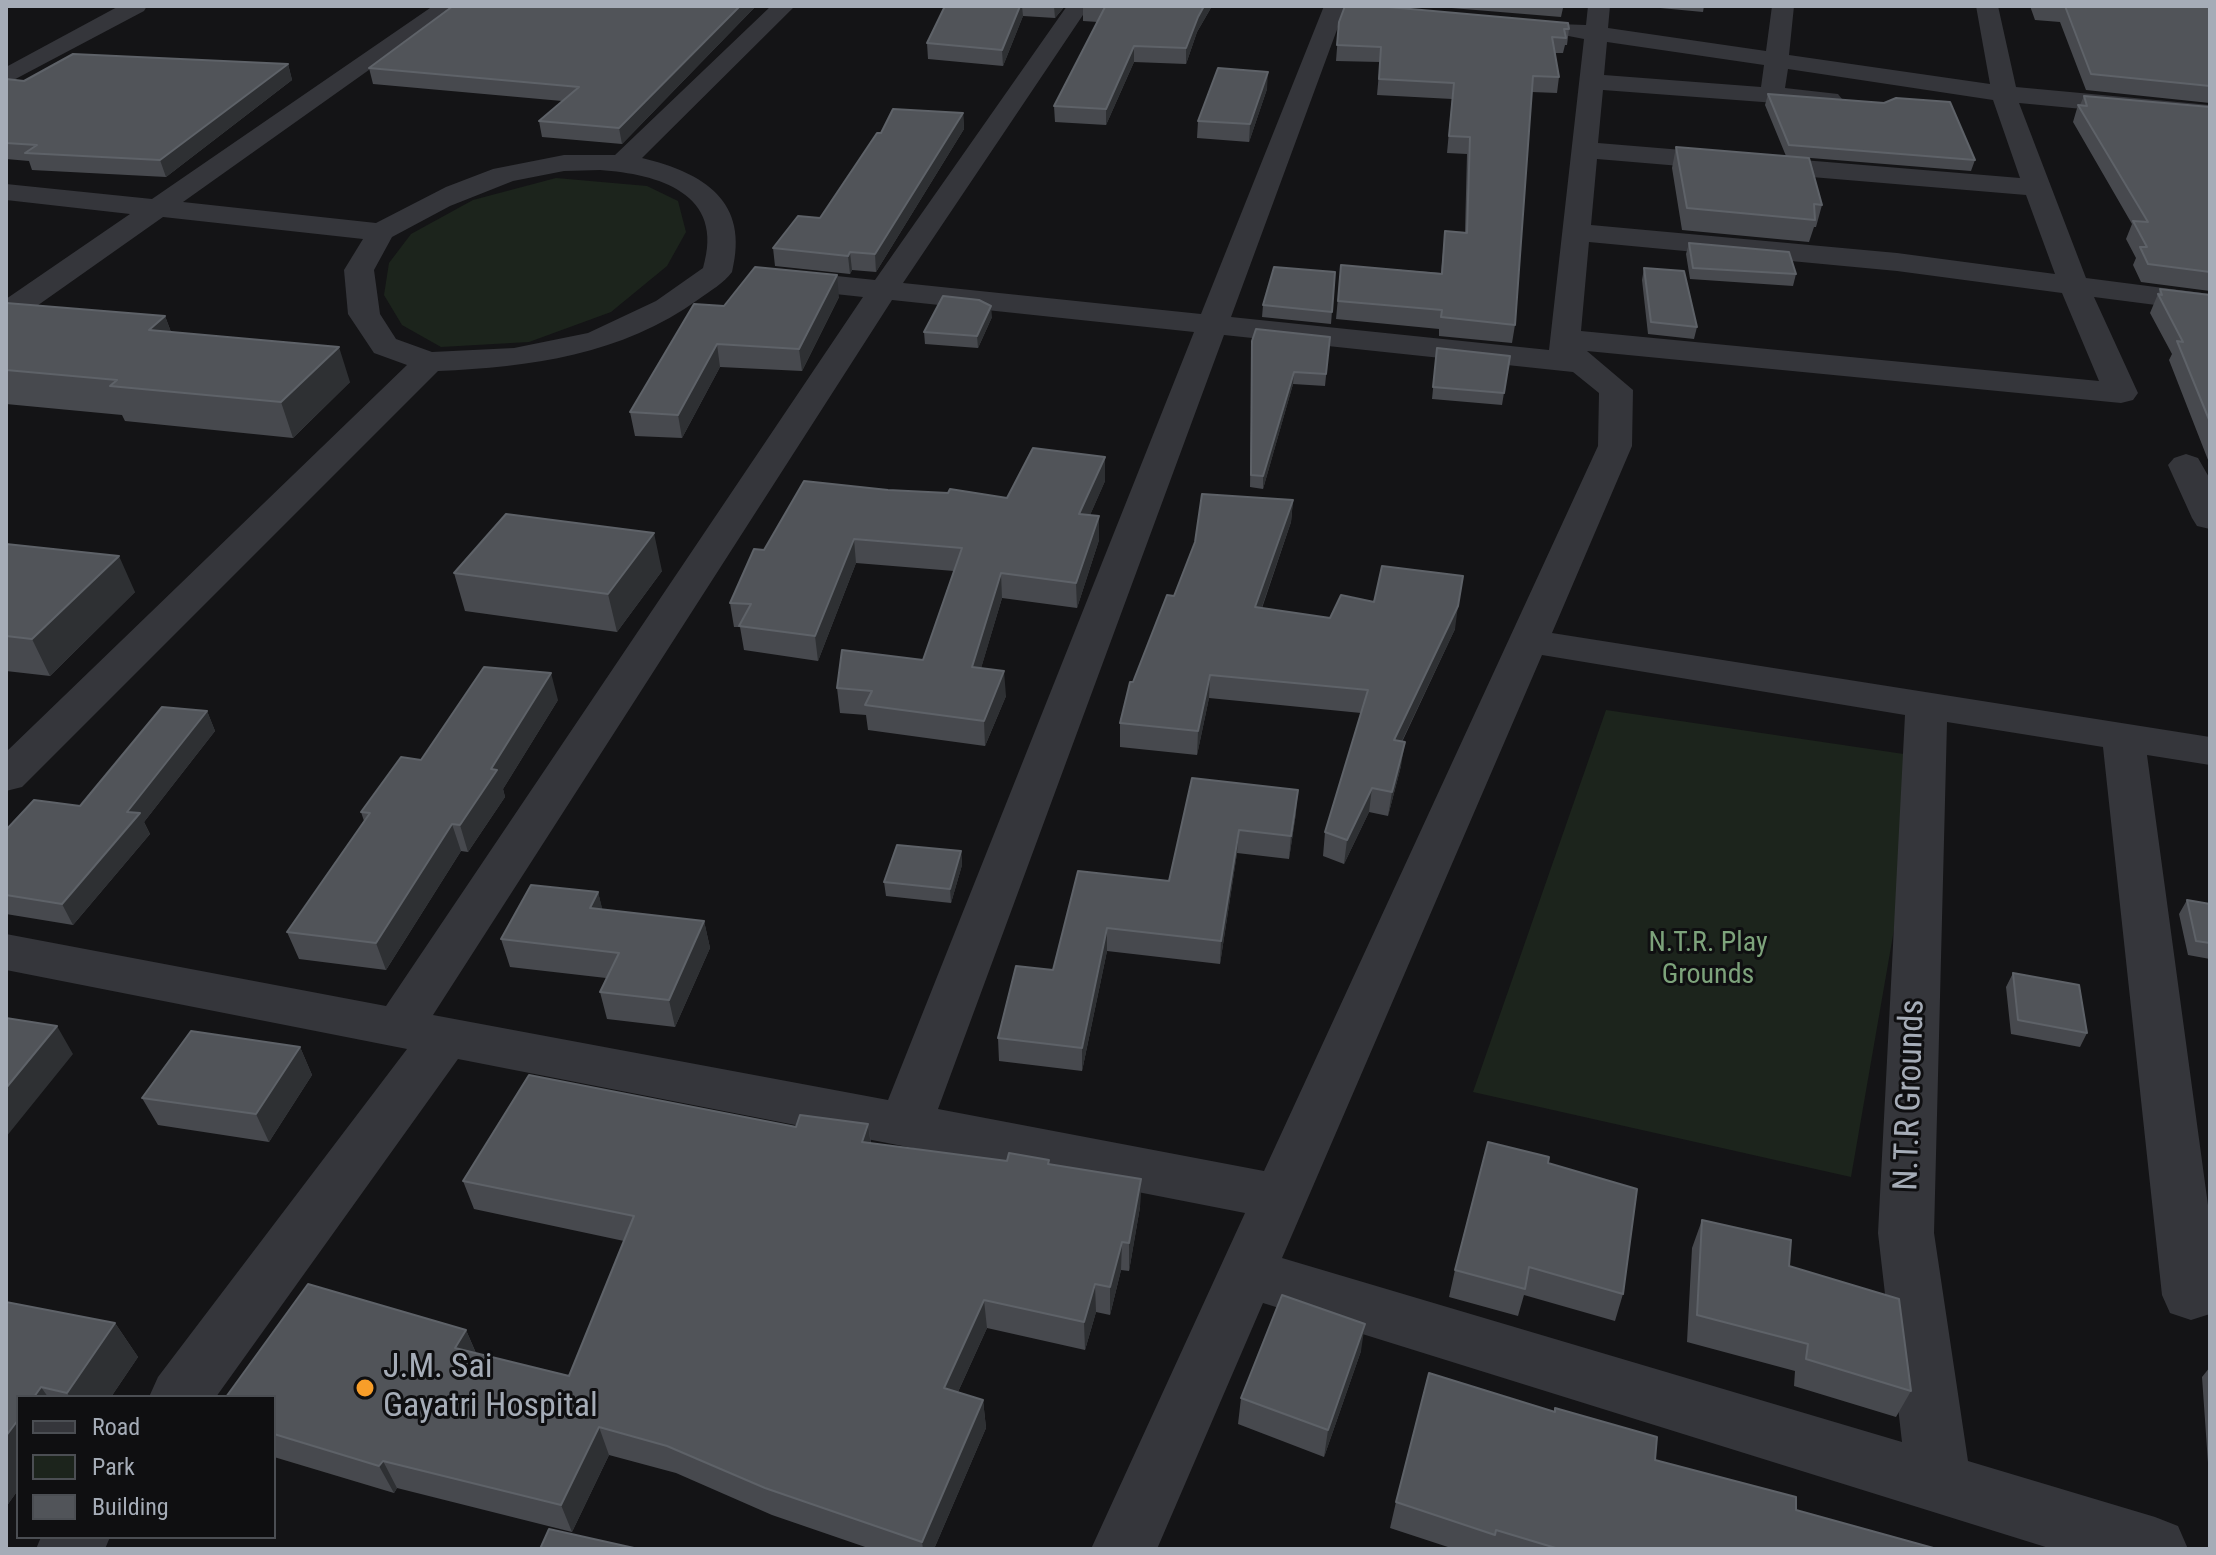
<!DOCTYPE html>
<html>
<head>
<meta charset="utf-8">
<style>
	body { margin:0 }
	#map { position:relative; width:2216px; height:1555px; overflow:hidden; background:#141416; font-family:"Roboto Condensed",sans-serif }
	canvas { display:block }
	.frame { position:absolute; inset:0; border:8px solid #a5acb7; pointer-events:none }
	.legend { position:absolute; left:16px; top:1395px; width:260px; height:144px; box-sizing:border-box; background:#0f0f11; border:2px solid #4b4e53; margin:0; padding:10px 14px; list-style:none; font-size:24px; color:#a5acb7 }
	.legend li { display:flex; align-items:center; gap:16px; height:40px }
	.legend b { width:40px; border:2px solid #4b4e53 }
</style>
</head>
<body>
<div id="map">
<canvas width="2216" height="1555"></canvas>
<div class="frame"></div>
<ul class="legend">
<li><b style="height:10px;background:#35363b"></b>Road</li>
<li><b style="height:22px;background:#1c241c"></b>Park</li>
<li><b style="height:22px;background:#515459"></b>Building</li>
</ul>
</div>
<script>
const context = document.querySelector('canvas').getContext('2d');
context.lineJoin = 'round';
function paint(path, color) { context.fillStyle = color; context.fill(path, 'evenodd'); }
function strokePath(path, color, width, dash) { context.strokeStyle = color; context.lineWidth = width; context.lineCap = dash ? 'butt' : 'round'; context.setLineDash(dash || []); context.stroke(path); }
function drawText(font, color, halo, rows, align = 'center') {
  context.font = font + ' "Roboto Condensed",sans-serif'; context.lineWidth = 6; context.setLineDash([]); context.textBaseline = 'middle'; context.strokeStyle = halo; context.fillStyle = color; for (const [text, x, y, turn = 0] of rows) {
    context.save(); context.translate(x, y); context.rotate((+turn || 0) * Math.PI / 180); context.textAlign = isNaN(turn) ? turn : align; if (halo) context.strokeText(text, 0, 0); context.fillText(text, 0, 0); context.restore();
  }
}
paint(new Path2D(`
	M556 178 647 186 678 201 686 232 667 266 611 312 529 342 441 347 402 325 384 295 389 263 411 234 473 200Z
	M1606 710 1924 757 1851 1177 1473 1092Z`), '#1c241c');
paint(new Path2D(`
	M119 6H147L144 11 6 84V67Z
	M433 6H459L183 202 376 223 446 187 493 169 564 155H615L771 6H795L642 158C704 173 750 201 732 272 724 283 710 291 699 299 622 355 530 367 438 371L22 787 6 791V752L407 365 374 353 348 314 344 270 363 239 163 217 17 320 6 322V299L130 214 6 200V184L152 199ZM600 170C658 174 726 193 703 268L656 301 588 333 514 348 432 352 396 339 380 314 374 270 392 237 450 206 513 181 564 171Z
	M1067 6H1089L903 283 1201 314 1324 6 1345 8 1231 317 1549 350 1584 39 1558 34 1554 29 1558 24 1586 25 1588 6H1610L1608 28 1766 51 1772 6H1794L1789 55 1990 84 1976 6H1998L2016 87 2210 105V121L2019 103 2086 278 2210 294V312L2094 297 2138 393 2133 400 2121 403 1587 351 1633 390 1632 446 1552 633 2210 737V765L2147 755 2210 1220V1314L2191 1320 2170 1313 2162 1295 2103 747 1947 722 1934 1233 1968 1461 2155 1517 2178 1526 2188 1549H2052L1263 1303 1157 1549H1091L1245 1213 458 1059 216 1397H149L158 1377 407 1049 6 970V934L386 1006 863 297 779 288 768 285 764 279 768 273 779 270 875 280ZM1607 42 1764 65 1761 87 1604 75ZM1788 69 1993 100 2020 178 1598 143 1603 90 1829 107 1838 104 1842 99 1838 94 1785 88ZM1597 159 2026 195 2055 274 1897 253 1591 225ZM1589 242 1897 271 2062 293 2099 381 1581 331ZM892 300 1194 332 888 1100 433 1015ZM1224 335 1573 372 1599 393 1598 446 1264 1171 938 1109ZM1542 655 1905 715 1878 1233 1902 1442 1282 1258Z
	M2186 454 2198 458 2210 479V529L2197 526 2192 518 2168 465 2174 458Z
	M41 1537H110L105 1549H36Z`), '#35363b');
paint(new Path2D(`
	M756 6 622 144 542 137 539 121 562 101 373 84 369 68Z
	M945 6H1065L1055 18 1023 16 1003 66 928 59 927 43Z
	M1083 6H1212L1197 32 1186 64 1134 62 1106 125 1055 122 1054 106 1098 22 1083 21Z
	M1427 6H1562L1563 8 1561 17Z
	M1639 6H1704L1703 12Z
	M2030 6H2210V103L2086 90 2060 22 2035 20Z
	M1339 22 1569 29 1567 45H1565L1563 53H1555L1559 77 1557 93 1532 92 1515 325 1512 343 1439 336V329L1336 319 1341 265 1441 273 1445 231 1465 232 1467 154 1447 153 1452 99 1377 95 1380 62 1336 61Z
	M288 64 292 80 166 177 32 170 29 161 6 159V79L24 81Z
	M1267 89 1249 142 1197 138 1198 121Z
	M1768 94 1975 160 1971 171 1786 156 1765 105Z
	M2084 96 2210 107V291L2141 282 2133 265 2136 258 2126 239 2132 224 2073 122 2078 105H2080Z
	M963 113 964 129 876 272 852 270 850 274 775 266 773 248 820 218 881 133Z
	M1676 147 1822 205 1816 227H1814L1809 242 1682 230 1672 168Z
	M1689 243 1796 274 1793 286 1690 279 1686 254Z
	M1644 268 1697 327 1694 339 1648 334 1642 280Z
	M1335 272 1331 324 1262 317 1263 305Z
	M2160 289 2210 295V465L2169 360 2172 354 2150 313Z
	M839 297 802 371 720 367 682 438 635 436 630 412 724 306Z
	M6 303 165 316 171 332 350 382 293 438 125 421 122 415 6 404Z
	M992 317 978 348 925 344 924 332Z
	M1330 337 1325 386 1293 384 1263 489 1250 487 1252 354Z
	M1437 348 1510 356 1502 405 1432 399Z
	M1105 481 1090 515 1099 540 1077 608 1002 598 981 668 1006 696 985 746 868 730 866 715 840 713 837 688 923 660 954 571 856 563 818 661 744 650 740 627H734L730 603 764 550 888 490 1007 498Z
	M1293 500 1291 522 1262 608 1330 618 1455 629 1402 742 1401 766 1388 816 1369 812 1344 864 1323 856 1325 832 1361 713 1209 698 1197 755 1120 747V723L1133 682 1174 596Z
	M6 544 135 592 50 676 6 671Z
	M662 571 617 632 465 611 454 573Z
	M558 700 503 789 505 797 468 852 461 851 386 970 299 959 287 932 364 821 361 812 421 760Z
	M207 711 215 731 144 822 150 834 73 925 6 914V830L80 806Z
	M1192 778 1296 813 1289 859 1237 853 1220 964 1107 951 1082 1071 999 1061 998 1038 1053 970 1078 871 1169 881Z
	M961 851 962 865 951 903 886 896 884 882Z
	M598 892 602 909 704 921 710 948 675 1027 607 1019 600 992 606 978 510 967 501 939Z
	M2187 900 2210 904V959L2188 955 2179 914Z
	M2013 973 2087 1033 2080 1047 2011 1034 2006 987Z
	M300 1047 312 1075 269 1142 158 1125 142 1098Z
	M868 1124 871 1143 1007 1161 1049 1160V1164L1141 1179 1140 1207 1129 1271 1121 1270 1110 1315 1096 1312 1085 1350 987 1328 958 1392 983 1400 986 1428 934 1549H871L772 1515 676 1473 609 1455 572 1532 397 1488 394 1493 274 1457V1397L466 1330 476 1353 569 1376 624 1241 474 1209 463 1181 796 1127Z
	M1548 1163 1623 1294 1615 1321 1524 1295 1518 1316 1449 1297 1455 1270Z
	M1702 1220 1789 1266 1911 1391 1896 1417 1794 1386 1795 1371 1687 1342 1692 1248Z
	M6 1302 115 1323 138 1357 111 1397H18V1490L6 1507Z
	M1361 1351 1324 1457 1238 1424 1241 1398Z
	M2210 1367V1464L2208 1463 2202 1377Z
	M1655 1460 1796 1510 1937 1549H1454L1390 1528 1396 1502Z`), '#47494e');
paint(new Path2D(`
	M740 6H756L622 144 619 128Z
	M1020 6H1022L1023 16 1003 66 1002 50Z
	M1054 6H1065L1055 18Z
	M1204 6H1212L1197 32 1186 64V48L1198 17Z
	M1134 46V62L1106 125V109Z
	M288 64 292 80 166 177 160 160Z
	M1268 72 1267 89 1249 142 1250 124Z
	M963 113 964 129 876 272 875 254Z
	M850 252 852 270 850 274 848 256Z
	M837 275 839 297 802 371 799 349Z
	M991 306 992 317 978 348 977 336Z
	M165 316 178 351 149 330Z
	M717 344 720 367 682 438 678 415Z
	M339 347 350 382 293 438 281 402Z
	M1294 372 1293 384 1263 489V476Z
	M1105 457V481L1080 538 1079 514Z
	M1293 500 1291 522 1254 630 1255 607Z
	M1099 516V540L1077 608 1076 583Z
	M654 533 662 571 617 632 608 594Z
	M854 539 856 563 818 661 815 636Z
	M119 556 135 592 50 676 32 639Z
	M1001 573 1002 598 974 692 972 667Z
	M1458 606 1455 629 1391 764 1394 740Z
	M1004 671 1006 696 985 746 984 721Z
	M551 673 558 700 503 789 505 797 468 852 460 825 491 769Z
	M1210 675 1209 698 1197 755 1198 731Z
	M207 711 215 731 144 822 150 834 73 925 62 904 127 812Z
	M1405 742 1401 766 1388 816 1392 792Z
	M1372 788 1369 812 1344 864 1347 840Z
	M1298 790 1296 813 1289 859 1291 836Z
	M452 824 461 851 386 970 376 943Z
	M1239 830 1237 853 1220 964 1221 941Z
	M961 851 962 865 951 903 950 889Z
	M598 892 605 920 590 908Z
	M704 921 710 948 675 1027 669 1000Z
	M1107 928V951L1082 1071V1048Z
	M57 1026 73 1054 6 1137V1088Z
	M300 1047 312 1075 269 1142 256 1114Z
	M868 1124 872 1153 862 1142Z
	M1141 1179 1140 1207 1129 1271V1243Z
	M1122 1242 1121 1270 1110 1315V1287Z
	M1095 1284 1096 1312 1085 1350 1084 1322Z
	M984 1300 987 1328 947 1416 944 1388Z
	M115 1323 138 1357 111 1397H70L67 1393Z
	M1365 1324 1361 1351 1324 1457 1328 1430Z
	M466 1330 478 1358 455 1348Z
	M41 1387 48 1397H34Z
	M983 1400 986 1428 934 1549H923L922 1542Z
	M18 1420V1490L6 1507V1436Z
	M599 1427 609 1455 572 1532 561 1505Z
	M383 1461 397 1488 394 1493 379 1466Z`), '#2e3033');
const building = new Path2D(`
	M453 6H740L619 128 539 121 579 87 369 68Z
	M945 6H1020L1002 50 927 43Z
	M1088 6H1204L1198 17 1186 48 1134 46 1106 109 1054 106 1105 7Z
	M1345 6H1377L1568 23 1569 29H1564L1566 38 1552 37 1559 77 1533 76 1515 325 1441 317 1442 310 1338 301 1341 265 1442 274 1445 231 1467 233 1470 137 1449 136 1454 83 1379 79 1381 47 1337 45 1339 22Z
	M2060 6H2210V86L2091 74 2065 6Z
	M73 54 288 64 160 160 25 153 37 145 6 143V79L24 81Z
	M1218 68 1268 72 1250 124 1198 121Z
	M1768 94 1884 103 1896 98 1950 102 1975 160 1789 145Z
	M2084 96 2210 107V272L2148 264 2140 247H2147L2133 221 2148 222 2078 105 2087 106Z
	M893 109 963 113 875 254 850 252 848 256 773 248 798 216 820 218 877 133H881Z
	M1676 147 1809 158 1822 205 1814 204 1815 220 1687 208Z
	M1689 243 1789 252 1796 274 1693 268Z
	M755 267 837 275 799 349 717 344 678 415 630 412 694 304 724 306Z
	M1274 267 1335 272 1332 312 1263 305Z
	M1644 268 1684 271 1697 327 1651 322Z
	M2160 289 2210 295V422L2177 341 2183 342 2158 294 2162 295Z
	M943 296 979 300 991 306 977 336 924 332Z
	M6 303 165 316 149 330 339 347 281 402 110 386 117 380 6 370Z
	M1256 329 1330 337 1326 374 1294 372 1263 476 1251 475 1252 341Z
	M1437 348 1510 356 1504 393 1433 387Z
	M1033 448 1105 457 1079 514 1099 516 1076 583 1001 573 972 667 1004 671 984 721 865 705 872 691 837 688 842 650 923 660 962 548 854 539 815 636 739 626 751 604 730 603 754 549 764 550 804 481 888 490 948 493 950 489 1007 498Z
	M1202 494 1293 500 1255 607 1330 618 1341 595 1374 602 1382 566 1463 576 1458 606 1394 740 1405 742 1392 792 1372 788 1347 840 1325 832 1368 690 1210 675 1198 731 1120 723 1130 682H1133L1167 595 1174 596 1195 542Z
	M506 514 654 533 608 594 454 573Z
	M6 544 119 556 32 639 6 636Z
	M484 667 551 673 491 769 497 770 460 825 452 824 376 943 287 932 370 813 361 812 401 757 421 760Z
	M162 707 207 711 127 812 140 813 62 904 6 895V830L34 800 80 806Z
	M1192 778 1298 790 1291 836 1239 830 1221 941 1107 928 1082 1048 998 1038 1016 966 1053 970 1078 871 1169 881Z
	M897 845 961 851 950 889 884 882Z
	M531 885 598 892 590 908 704 921 669 1000 600 992 619 953 501 939Z
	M2187 900 2210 904V943L2196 941Z
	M2013 973 2079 985 2087 1033 2018 1020Z
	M6 1018 57 1026 6 1088Z
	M191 1031 300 1047 256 1114 142 1098Z
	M529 1075 796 1127 800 1115 868 1124 862 1142 1007 1161 1009 1153 1049 1160 1048 1164 1141 1179 1129 1243 1122 1242 1110 1287 1095 1284 1084 1322 984 1300 944 1388 983 1400 922 1542 765 1488 667 1446 599 1427 561 1505 383 1461 379 1466 274 1434V1397H226L308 1284 466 1330 455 1348 569 1376 634 1216 463 1181Z
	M1488 1142 1549 1157 1548 1163 1637 1189 1623 1294 1529 1267 1525 1289 1455 1270Z
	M1702 1220 1791 1240 1789 1266 1899 1299 1911 1391 1806 1359 1808 1344 1697 1315Z
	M1282 1295 1365 1324 1328 1430 1241 1398Z
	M6 1302 115 1323 67 1393 41 1387 34 1397H18V1420L6 1436Z
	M1429 1373 1555 1412V1408L1657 1437 1655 1460 1796 1497V1510L1937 1549H1559L1496 1530 1495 1535 1396 1502Z
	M549 1529 634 1548 636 1549H540Z`);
paint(building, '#515459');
strokePath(building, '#5e6268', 2);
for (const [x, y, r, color] of [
	[365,1388,10,"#f89e29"]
]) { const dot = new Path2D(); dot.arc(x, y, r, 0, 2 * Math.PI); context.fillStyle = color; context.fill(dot); strokePath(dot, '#0f0f11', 3); }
drawText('28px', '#7da37b', '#0f0f11', [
	["N.T.R. Play",1708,944],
	["Grounds",1708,976]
]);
drawText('34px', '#a5acb7', '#0f0f11', [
	["N.T.R Grounds",1911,1095,-88]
]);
drawText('34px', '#a5acb7', '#0f0f11', [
	["J.M. Sai",383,1368],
	["Gayatri Hospital",383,1407]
], 'left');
</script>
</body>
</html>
